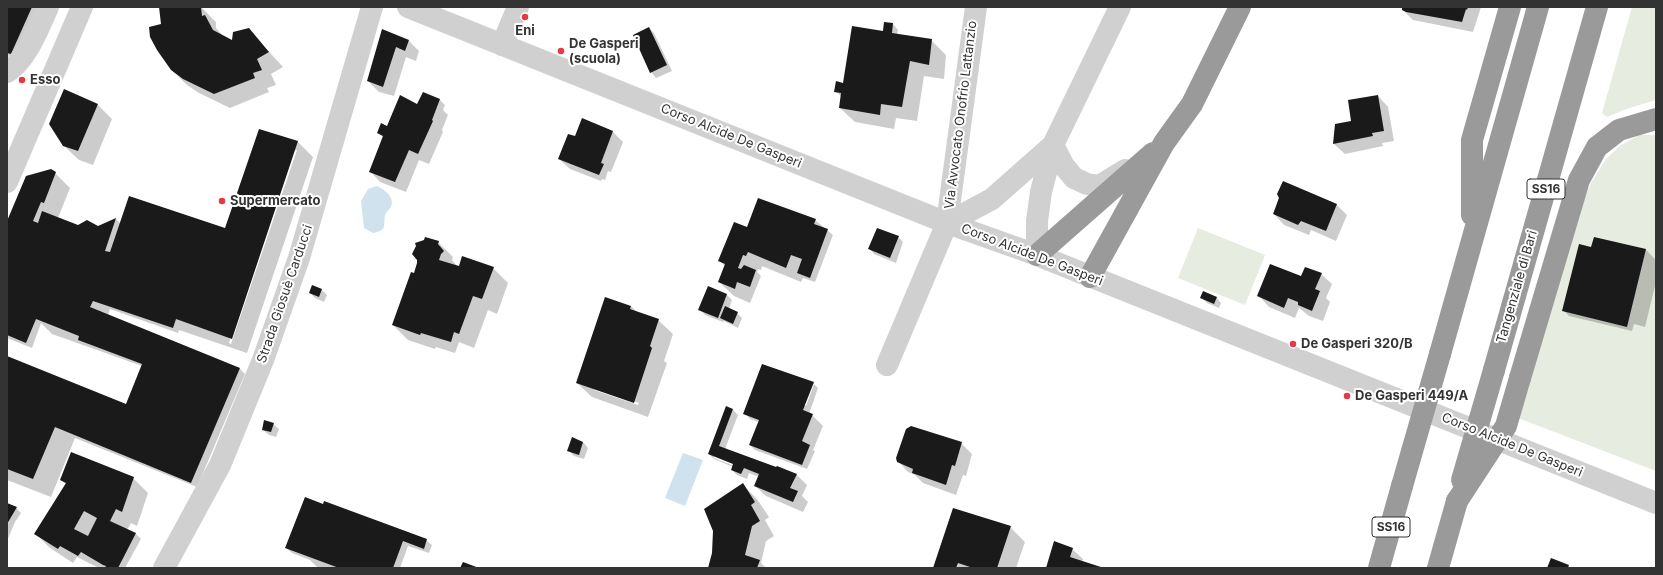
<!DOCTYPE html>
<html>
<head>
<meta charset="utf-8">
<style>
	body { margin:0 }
	#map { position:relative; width:1663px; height:575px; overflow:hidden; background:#fff; font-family:Inter,sans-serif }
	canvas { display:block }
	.frame { position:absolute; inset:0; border:8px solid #333; pointer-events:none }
</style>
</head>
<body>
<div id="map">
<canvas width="1663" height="575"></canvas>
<div class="frame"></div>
</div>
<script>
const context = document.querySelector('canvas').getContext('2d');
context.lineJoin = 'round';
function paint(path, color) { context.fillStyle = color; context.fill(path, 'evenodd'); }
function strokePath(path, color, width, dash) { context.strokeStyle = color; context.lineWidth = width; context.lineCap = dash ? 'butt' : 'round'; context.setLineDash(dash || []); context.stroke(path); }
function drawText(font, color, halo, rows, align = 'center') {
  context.font = font + ' Inter,sans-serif'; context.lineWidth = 4; context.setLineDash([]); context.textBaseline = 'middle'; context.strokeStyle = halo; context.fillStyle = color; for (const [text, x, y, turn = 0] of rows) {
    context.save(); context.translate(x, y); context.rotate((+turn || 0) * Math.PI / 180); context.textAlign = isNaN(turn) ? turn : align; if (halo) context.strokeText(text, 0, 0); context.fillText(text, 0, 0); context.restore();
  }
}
paint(new Path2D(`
	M1632 7H1656V100L1626 109 1607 117 1602 113Z
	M1640 135H1656V471L1518 418 1575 220 1591 183 1606 159 1621 145Z
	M1198 228 1265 255 1245 305 1178 278Z`), '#e6ecdf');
paint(new Path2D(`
	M377 186C385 190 395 197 391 207 389 210 386 212 385 215 383 226 388 230 373 233L364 228 361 201 368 189Z
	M683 453 703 460 685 506 665 498Z`), '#cfe2ee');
paint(new Path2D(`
	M7 7H38L16 59 7 55Z
	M160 7H201L216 22V28L223 36 233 42 248 29 283 67 271 74 276 85 267 88 269 92 230 108 199 93 187 85 172 70 162 25Z
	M1403 7H1481L1473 32 1413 20 1403 10Z
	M884 23 893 24 898 30 897 35 931 40 946 55 944 79 924 76 917 121 896 118 894 129 855 122 840 108 842 97 835 91 844 84 883 32Z
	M649 28 654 33 672 71 656 78 651 72 634 35Z
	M383 30 409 41 419 51 416 61 406 57 394 96 379 92 368 81Z
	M1378 96 1388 107 1394 141 1382 143 1383 146 1345 154 1334 144Z
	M440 100 445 105 443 110 448 115 442 130 443 132 429 164 419 160 406 192 380 182 370 171 384 138 379 133 418 105Z
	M98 105 112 119 93 165 79 160 63 145Z
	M259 130 298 142 313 157 247 353 179 330 178 333 110 309 108 315 240 369 245 374 197 487 75 438 51 497 7 480V357L126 405 142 366 52 334 41 323 32 348 7 338V223L55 173 70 188 58 218 78 226 98 227 116 219 121 224 226 230ZM294 150H297L231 344 229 343Z
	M613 132 623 142 611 172 608 171 605 180 602 179 601 181 570 169 559 159 575 137Z
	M1283 182 1337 205 1347 215 1336 241 1311 230 1309 235 1284 225 1274 214Z
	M815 220 833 235 815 282 803 278 801 282 762 266 761 270 758 269 757 272 761 276 750 303 734 296 719 282 725 266 720 261 747 228Z
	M898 237 903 242 896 263 874 254 869 248Z
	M438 242 453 257 452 260 458 267 493 268 508 283 497 314 488 310 474 348 459 342 455 353 436 347 435 349 408 340 393 325 415 274Z
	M1592 248 1645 249 1656 260V282L1645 327 1634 324 1632 331 1569 316 1563 310Z
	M1321 274 1332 284 1326 298 1330 302 1323 321 1309 316 1299 308 1295 318 1269 307 1259 296 1302 277Z
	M313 287 322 290 327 295 324 302 315 298 310 293Z
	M709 287 727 295 732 300 729 309 737 313 742 318 738 328 724 321 723 322 705 315 700 309Z
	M1216 297 1221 303 1219 308 1207 303 1202 298Z
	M631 306 637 312 658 320 673 334 664 361 667 363 648 417 592 397 577 383ZM594 388 639 403 638 405 594 390Z
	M813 383 818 388 809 414 812 415 823 426 813 450 815 451 807 469 755 450 750 445 759 422 750 419 745 413ZM812 384H814L806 406 804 404Z
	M727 408 733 410 738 415 725 449 796 474 807 485 802 496 808 502 803 512 766 496 755 486 759 477 749 473 747 479 737 475 732 470 733 467 714 459 709 454ZM714 455 738 465 737 467 714 458Z
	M273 424 279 429 276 437 269 435 263 430Z
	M583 442 588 448 584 459 574 456 569 451Z
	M961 443 972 454 966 476 963 475 956 495 923 483 915 475 908 472 898 461Z
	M133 478 148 493 137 526 131 523 127 530 136 534 141 539 125 568H99L77 557 73 563 50 548 36 534 66 484 61 480Z
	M743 485 757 499 769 517 765 520 774 536 766 541 761 563 766 568H709Z
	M305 498 426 540 432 545 429 553 408 546 400 568H318L310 560 292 553 286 548Z
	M7 504 16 508 21 513 15 522 7 541Z
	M1010 527 1025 542 1016 568H934Z
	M1072 549 1083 559 1082 562 1102 568H1047Z`), '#0003');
paint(new Path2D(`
	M7 7H32L11 54 7 53Z
	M159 7H201L202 16 205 15 213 30 232 40 233 32 249 28 269 52 257 59 262 70 253 73 255 78 214 94 183 79 171 70 157 50 150 37 149 27 161 24Z
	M1402 7H1468L1467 10 1466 9 1462 22 1406 12 1402 10Z
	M884 22 893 23 892 33 932 39 929 65 910 61 902 107 881 104 880 115 839 108 841 93 834 92 836 81 843 83 852 26 883 31Z
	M649 27 667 65 650 73 633 35Z
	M382 29 409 40 405 51 396 47 383 87 367 81Z
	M64 89 98 104 78 151 63 146 49 124Z
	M423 92 440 99 432 120 433 121 418 154 409 150 395 182 369 172 383 136 377 133 381 123 387 126 400 95 417 104Z
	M1378 95 1384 131 1372 133 1373 136 1333 144 1335 124 1351 121 1348 100Z
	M582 118 613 131 601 163 604 164 599 175 558 159 568 134 575 136Z
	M259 129 298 141 232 339 176 319 173 328 93 301 90 307 240 368 191 483 55 427 33 479 7 469V356L126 404 142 364 78 340 79 336 36 319 26 343 7 335V221L26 176 51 169 56 172 44 203 41 202 33 221 38 223 42 211 78 225 87 220 98 226 116 218 105 251 110 252 129 196 225 228Z
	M1283 181 1337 204 1326 231 1301 221 1298 225 1273 214 1279 198 1277 194Z
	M758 198 816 219 814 224 828 229 810 278 797 273 802 259 791 255 786 268 748 252 746 256 743 255 738 268 741 269 744 265 756 270 750 287 737 282 735 289 718 282 725 264 718 261 734 222 747 227Z
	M877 228 899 236 890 258 868 249Z
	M425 237 439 241 438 244 444 251 441 254 439 260 459 266 462 256 494 267 482 299 473 296 459 334 454 332 451 342 421 333 420 335 392 325 411 272 414 273 417 263V260L412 254 416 246 415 243 424 240Z
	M1594 237 1646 249 1627 327 1562 311 1579 244 1591 247Z
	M1270 264 1301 276 1305 267 1322 273 1315 289 1320 291 1312 311 1298 305V302L1288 298 1284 308 1257 296Z
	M312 285 322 289 319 297 309 293Z
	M708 286 727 294 718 318 698 310Z
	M1203 291 1217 297 1214 304 1200 298Z
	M605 297 631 306 630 309 659 319 650 346 652 348 634 403 576 383Z
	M725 306 738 312 733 324 720 318Z
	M762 364 814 382 803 410 813 414 802 441 810 445 802 465 749 445 759 420 743 414Z
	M726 406 733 409 719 446 776 467 777 466 797 474 790 488 798 491 793 502 754 486 759 474 744 468 741 474 731 470 733 464 708 454Z
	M264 420 274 423 271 432 262 430Z
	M911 426 962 442 955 466 952 465 946 485 912 473 913 469 897 462 896 458 906 429Z
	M572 437 583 442 579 455 567 451Z
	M71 452 134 477 122 512 116 509 110 521 136 533 118 568H105L106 566 103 565 81 552 78 556 60 546 58 549 34 534 66 483 60 480ZM84 511 97 518 88 536 74 529Z
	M743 483 755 502 751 505 760 521 752 526 745 555 760 560 757 568H708L712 553 713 531 704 509Z
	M305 497 323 504 324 501 427 539 424 549 403 541 393 568H339L285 548Z
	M7 503 17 507 7 524Z
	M953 508 1011 526 997 568H973L958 563 956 568H933Z
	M1054 541 1073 548 1070 557 1104 568H1046Z
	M1551 558 1569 565 1568 568H1547Z
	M463 562 479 568H460Z`), '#1a1a1a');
strokePath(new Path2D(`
	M408 7 947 223 1037 255 1656 503
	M502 45 518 7
	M7 72C26 61 39 27 48 7
	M1053 145 1064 166 1074 178 1087 184 1099 186 1125 170
	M7 182 82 7
	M947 223 992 199 1053 145
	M1037 255V221L1041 192 1053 145 1120 7
	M887 365 947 223 976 7
	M164 568 220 465 263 360 299 258 372 7`), '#d0d0d0', 22);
strokePath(new Path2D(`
	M1472 215V140L1510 7
	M1037 255 1153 153
	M1090 277 1164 143 1192 104 1240 7
	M1440 354 1538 7
	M1494 370 1597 7
	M1520 378 1579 180 1597 147 1619 130 1656 119
	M1379 568 1402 486
	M1438 568 1457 501`), '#9a9a9a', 22);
strokePath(new Path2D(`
	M1462 480 1494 370
	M1402 486 1440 354
	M1457 501 1506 426 1520 378`), '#9a9a9a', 22);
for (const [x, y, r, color] of [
	[525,17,4,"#e63946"],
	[561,51,4,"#e63946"],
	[22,80,4,"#e63946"],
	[222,201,4,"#e63946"],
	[1293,344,4,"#e63946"],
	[1347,396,4,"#e63946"]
]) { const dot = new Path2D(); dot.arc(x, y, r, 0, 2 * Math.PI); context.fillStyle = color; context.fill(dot); strokePath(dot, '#fff', 1.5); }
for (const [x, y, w] of [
	[1546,189,38],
	[1391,527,38]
]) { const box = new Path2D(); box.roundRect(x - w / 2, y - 10, w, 20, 3); context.fillStyle = '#fff'; context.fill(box); strokePath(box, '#333', 1); }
drawText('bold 12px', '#333', null, [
	["SS16",1546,189],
	["SS16",1391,527]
]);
drawText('bold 13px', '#333', '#fff', [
	["Eni",525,31,"center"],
	["De Gasperi",569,44],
	["(scuola)",569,59],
	["Esso",30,80],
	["Supermercato",230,201],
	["De Gasperi 320/B",1301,344],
	["De Gasperi 449/A",1355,396]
], 'left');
drawText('13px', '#333', '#fff', [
	["Via Avvocato Onofrio Lattanzio",961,115,-83],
	["Corso Alcide De Gasperi",731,136,22],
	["Corso Alcide De Gasperi",1032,255,21],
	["Tangenziale di Bari",1517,287,-74],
	["Strada Giosuè Carducci",285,294,-71],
	["Corso Alcide De Gasperi",1512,445,22]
]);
</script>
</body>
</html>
